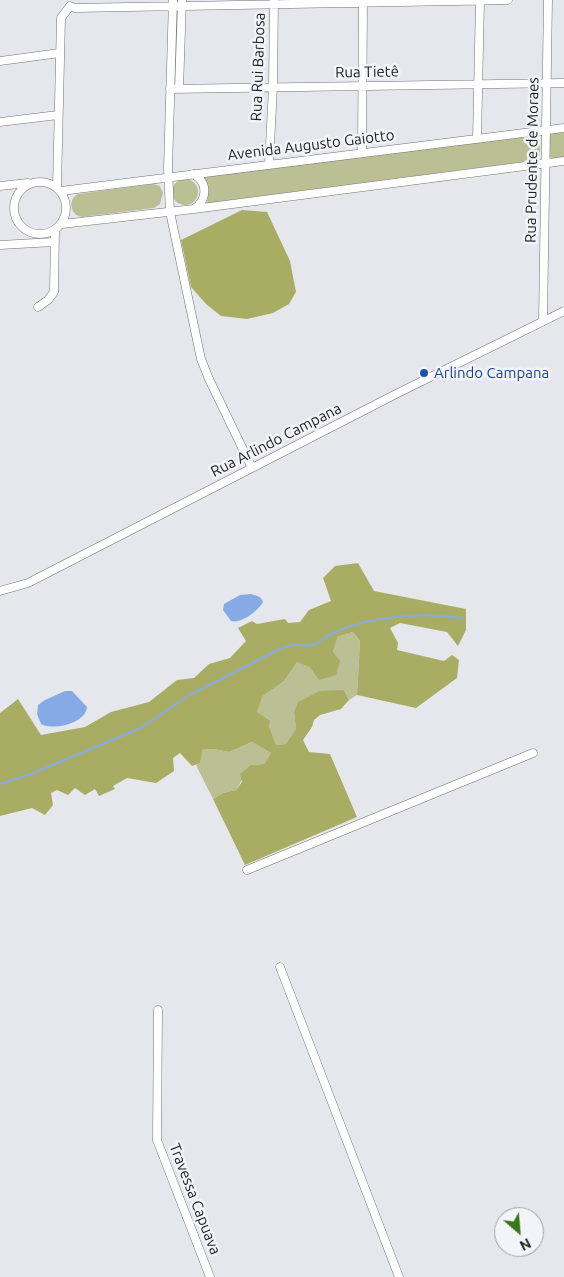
<!DOCTYPE html>
<html>
<head>
<meta charset="utf-8">
<style>
	body { margin:0 }
	#map { position:relative; width:564px; height:1277px; overflow:hidden; background:#e5e7ec; font-family:Ubuntu,sans-serif }
	canvas { display:block }
	.north { position:absolute; left:494px; top:1207px; width:50px; height:50px; box-sizing:border-box; background:#f2f4f9; border:1px solid #9ea0a4; border-radius:50%; rotate:153deg; font-size:14px; font-weight:700; line-height:20px; text-align:center; color:#212224 }
	.north::after { content:''; display:block; margin:auto; width:18px; height:22px; background:#377818; clip-path:polygon(50% 0,100% 100%,50% 72%,0 100%) }
</style>
</head>
<body>
<div id="map">
<canvas width="564" height="1277"></canvas>
<div class="north">N</div>
</div>
<script>
const context = document.querySelector('canvas').getContext('2d');
context.lineJoin = 'round';
function paint(path, color) { context.fillStyle = color; context.fill(path, 'evenodd'); }
function strokePath(path, color, width, dash) { context.strokeStyle = color; context.lineWidth = width; context.lineCap = dash ? 'butt' : 'round'; context.setLineDash(dash || []); context.stroke(path); }
function drawText(font, color, halo, rows, align = 'center') {
  context.font = font + ' Ubuntu,sans-serif'; context.lineWidth = 5; context.setLineDash([]); context.textBaseline = 'middle'; context.strokeStyle = halo; context.fillStyle = color; for (const [text, x, y, turn = 0] of rows) {
    context.save(); context.translate(x, y); context.rotate((+turn || 0) * Math.PI / 180); context.textAlign = isNaN(turn) ? turn : align; if (halo) context.strokeText(text, 0, 0); context.fillText(text, 0, 0); context.restore();
  }
}
paint(new Path2D(`
	M564 131V157L553 158 548 157V134Z
	M536 135 540 140V156L537 160 207 203 208 187 203 176Z
	M172 192a13 13 0 1 1 26 0a13 13 0 1 1-26 0Z
	M153 184 160 186 163 193 160 204 154 208 82 217 76 215C69 208 70 198 78 194Z
	M353 632 360 641 357 695 349 700 344 690 294 712 296 729 287 744 276 745 269 726 257 712 263 696 283 682 297 661 311 667 333 652 338 635Z
	M252 742 271 753 264 764 251 765 236 790 223 793 213 799 196 765 200 763 203 749H213L229 752Z`), '#bbbf94');
paint(new Path2D(`
	M242 210 267 212 290 261 296 292 289 304 273 313 247 319 221 316 206 304 191 287 181 240Z
	M358 563 374 591 466 609V630L458 646 447 632 400 623 390 628 398 643 397 650 444 661 452 655 459 660 457 678 416 708 357 695 360 641 353 632 338 636 333 652 340 661 336 675 319 680 310 667 297 662 283 682 263 696 257 712 270 721 269 726 276 745 286 744 296 729 294 712 298 702 320 691 344 690 349 700 341 709 320 715 314 720 312 727 303 740 309 752 330 754 357 817 245 865 213 799 223 793 236 790 242 782 240 774 251 765 264 764 271 753 252 742 229 752 213 749H203L200 763 192 766 180 753 173 758 174 771 156 783 127 778 113 786 115 789 99 796 95 789 85 795 75 788 68 795 57 790 51 793 53 805 45 815 32 808 0 816V713L18 699 41 735 85 727 111 712 149 702 177 680 194 678 209 664 230 658 246 641 238 628 252 621 257 624 285 619 288 623 300 622 309 610 331 601 323 578 335 566Z`), '#a9ad64');
paint(new Path2D(`
	M251 594C257 596 261 596 263 602 258 611 241 624 231 621L223 610 224 604 240 595Z
	M65 691H72L87 707C86 723 54 731 41 724L37 714 38 705 45 700Z`), '#86aae6');
strokePath(new Path2D(`
	M0 784 31 774 141 728 191 694 280 649C284 648 290 645 294 645 301 644 307 647 313 645 320 642 326 636 333 633 369 616 423 612 462 618`), '#86aae6', 2);
const minor = new Path2D(`
	M173 0 168 168 170 212 201 359 209 379 252 468
	M70 6 75 8 508 0
	M0 61 60 53
	M170 89 564 83
	M179 89 182 0
	M0 122 58 115
	M477 139 480 0
	M362 153 363 0
	M269 164 273 87 274 0
	M193 174C208 182 208 199 194 209
	M14 208a26 26 0 1 1 52 0a26 26 0 1 1-52 0Z
	M0 186 28 183
	M57 187 61 18 70 6
	M61 191 564 128
	M62 224 194 209 564 161
	M0 245 54 242
	M38 307 48 300 54 292 55 230
	M543 320 548 0
	M0 591 28 583 398 393 564 311
	M247 870 533 753
	M280 967 399 1277
	M158 1010 157 1140 210 1277`);
strokePath(minor, '#717277', 9);
strokePath(minor, '#fff', 8);
for (const [x, y, r, color] of [
	[424,373,5,"#1a4fb4"]
]) { const dot = new Path2D(); dot.arc(x, y, r, 0, 2 * Math.PI); context.fillStyle = color; context.fill(dot); strokePath(dot, '#f2f4f9', 2); }
drawText('15px', '#212224', '#f2f4f9', [
	["Rua Rui Barbosa",258,67,-88],
	["Rua Tietê",367,72,-1],
	["Avenida Augusto Gaiotto",311,145,-7],
	["Rua Prudente de Moraes",532,160,-89],
	["Rua Arlindo Campana",276,440,-27],
	["Travessa Capuava",195,1199,69]
]);
drawText('15px', '#164399', '#f2f4f9', [
	["Arlindo Campana",434,373]
], 'left');
</script>
</body>
</html>
